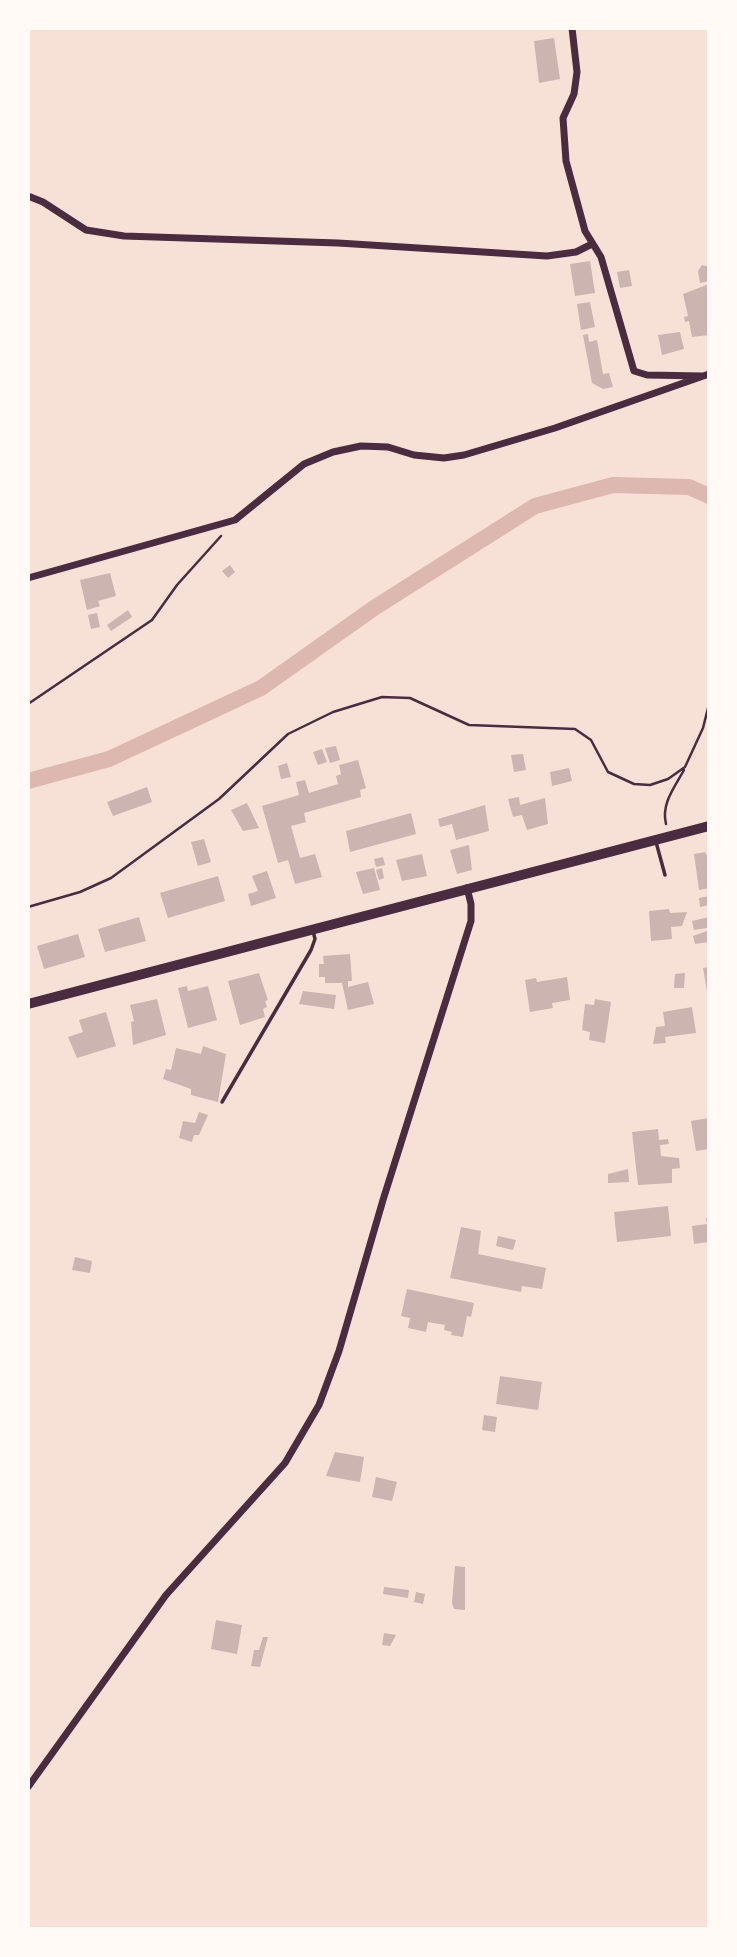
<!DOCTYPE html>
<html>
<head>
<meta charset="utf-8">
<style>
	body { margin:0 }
	#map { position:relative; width:737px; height:1957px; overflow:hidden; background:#f7e1d7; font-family:Lora,serif }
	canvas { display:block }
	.frame { position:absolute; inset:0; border:30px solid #fffaf5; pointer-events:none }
</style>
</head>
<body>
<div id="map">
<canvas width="737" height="1957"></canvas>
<div class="frame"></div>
</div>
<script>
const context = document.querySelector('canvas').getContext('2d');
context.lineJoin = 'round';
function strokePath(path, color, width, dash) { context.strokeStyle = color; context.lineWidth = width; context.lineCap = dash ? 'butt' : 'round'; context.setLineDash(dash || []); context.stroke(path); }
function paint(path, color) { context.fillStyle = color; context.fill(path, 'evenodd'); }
strokePath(new Path2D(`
	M28 781 109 759 261 688 374 608 535 506 613 485 689 487 709 496`), '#dcb8b0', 16);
paint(new Path2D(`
	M554 38 560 79 539 83 534 41Z
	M590 261 595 293 575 296 570 264Z
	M702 265 709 267V281L700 283 698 271Z
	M629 270 632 286 620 288 617 272Z
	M709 284V335L692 337 689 321 685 322 684 317 688 316 683 294Z
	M590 302 595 327 581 330 577 304Z
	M680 332 684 349 662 355 658 335Z
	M588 334 589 342 597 340 603 374 609 373 613 387 603 389 592 383 583 335Z
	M230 565 235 572 228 578 222 571Z
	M110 573 116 596 98 601 100 606 87 610 80 580Z
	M128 610 132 617 111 631 107 625Z
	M97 613 100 627 91 629 88 615Z
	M336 746 340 760 330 763 325 748Z
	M322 749 327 762 318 765 313 752Z
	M523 754 526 770 514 772 511 755Z
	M358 760 366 788 360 790 361 797 304 813 306 822 291 826 300 858 315 854 322 877 295 884 288 860 278 863 262 806 299 795 296 782 305 780 309 793 338 784 336 776 341 774 339 765Z
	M287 763 291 777 281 779 278 766Z
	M569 768 572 781 552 786 550 772Z
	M147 787 152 802 113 816 107 802Z
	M519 797 520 805 545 798 548 824 527 830 522 815 513 817 508 799Z
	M247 803 259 828 243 831 231 810Z
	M485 805 489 831 456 840 452 824 440 827 438 819Z
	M411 813 416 834 350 852 346 831Z
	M204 839 211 862 198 866 191 842Z
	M469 845 472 870 457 874 450 850Z
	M705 852 709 860V888L699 890 694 854Z
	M422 854 427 876 402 881 396 860Z
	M383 857 385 865 376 867 374 859Z
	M374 868 380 890 363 894 356 872Z
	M382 868 384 878 379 880 376 870Z
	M267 871 276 898 251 906 248 894 258 891 252 876Z
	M218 876 225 901 168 918 160 893Z
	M709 896V905L700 907 699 898Z
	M669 909 670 913 687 912 682 926 671 927 672 939 651 941 649 911Z
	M139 917 146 941 105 952 98 929Z
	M709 917V942L695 944 693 936 707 931V928L694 930 692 921Z
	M78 934 85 957 44 969 37 946Z
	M350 954 352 981H348V987L368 982 374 1004 348 1010 342 983H325V977H319V964H324L323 956Z
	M709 967V997H708L703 968Z
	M259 973 268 1000 265 1001 267 1007 263 1009 265 1017 240 1025 228 981Z
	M685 973 684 988H674L675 974Z
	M567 977 570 1000 552 1003 553 1008 530 1012 525 980 536 978 537 982Z
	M187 986 188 991 208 986 217 1020 188 1028 178 988Z
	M303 991 336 995 334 1009 299 1004Z
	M157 999 166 1035 133 1045 131 1022 134 1021 130 1005Z
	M595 999 611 1002 605 1043 589 1040 590 1032 582 1030 585 1004 594 1005Z
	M692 1007 696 1033 665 1037 666 1043 653 1044 656 1027 665 1026 663 1012Z
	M106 1012 116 1046 77 1058 68 1037 83 1032 79 1020Z
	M203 1046 226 1054 218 1102 191 1095V1089L163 1079 166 1069 171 1070 176 1048 201 1054Z
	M199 1112 208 1115 199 1135H194L192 1142 179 1138 183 1121 195 1123Z
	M709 1118V1149L696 1151 691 1121Z
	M658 1129 659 1140 668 1139 669 1144 660 1145 661 1156 679 1158 680 1168 672 1169V1183L638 1185 632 1132Z
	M628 1169 629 1182 608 1183V1174Z
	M668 1206 671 1236 617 1242 614 1212Z
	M706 1218H709V1242L694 1244 692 1226 707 1224Z
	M461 1227 481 1231 478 1254 546 1268 542 1289 522 1286 521 1292 450 1278Z
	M498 1236 516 1240 513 1250 496 1246Z
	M75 1257 92 1261 90 1273 72 1270Z
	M407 1289 474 1303 471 1317 467 1316 463 1337 451 1335 452 1332 444 1330 445 1325 428 1322 426 1332 408 1328 410 1318 401 1316Z
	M500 1376 542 1382 538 1410 496 1404Z
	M484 1415 497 1417 495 1432 482 1430Z
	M335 1452 364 1457 360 1482 326 1476Z
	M376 1477 397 1482 392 1501 372 1497Z
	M455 1566 465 1567V1610L454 1609 452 1603Z
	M384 1587 409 1590 408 1598 383 1594Z
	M416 1592 425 1594 423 1604 414 1602Z
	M216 1620 242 1625 237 1654 211 1649Z
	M384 1633 396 1635 390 1646 382 1645Z
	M263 1637H268L260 1667 251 1666 254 1650H259Z`), '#ccb4b1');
strokePath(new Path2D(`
	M28 704 152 620 177 585 221 536
	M666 824C661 804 674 788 684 770
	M28 907 80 892 111 878 219 799 288 734 333 712 382 697 410 698 469 725 575 729 591 740 608 772 634 784 650 785 668 779 685 767 703 728 709 704`), '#4a2c40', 2.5);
strokePath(new Path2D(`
	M656 842 665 875
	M222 1102 311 950 315 939 313 931`), '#4a2c40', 3.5);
strokePath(new Path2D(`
	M572 28 577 72 574 94 563 118 566 161 585 231 601 257 634 371 647 375 703 376
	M28 196 43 202 86 230 124 236 338 243 547 256 576 252 592 244
	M28 578 235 520 304 464 333 452 361 446 388 447 414 455 444 458 464 455 555 428 709 374
	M28 1787 166 1595 285 1463 319 1405 339 1351 383 1200 471 921V904L467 888`), '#4a2c40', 7);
strokePath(new Path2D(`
	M28 1004 709 826`), '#4a2c40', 10);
</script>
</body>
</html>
